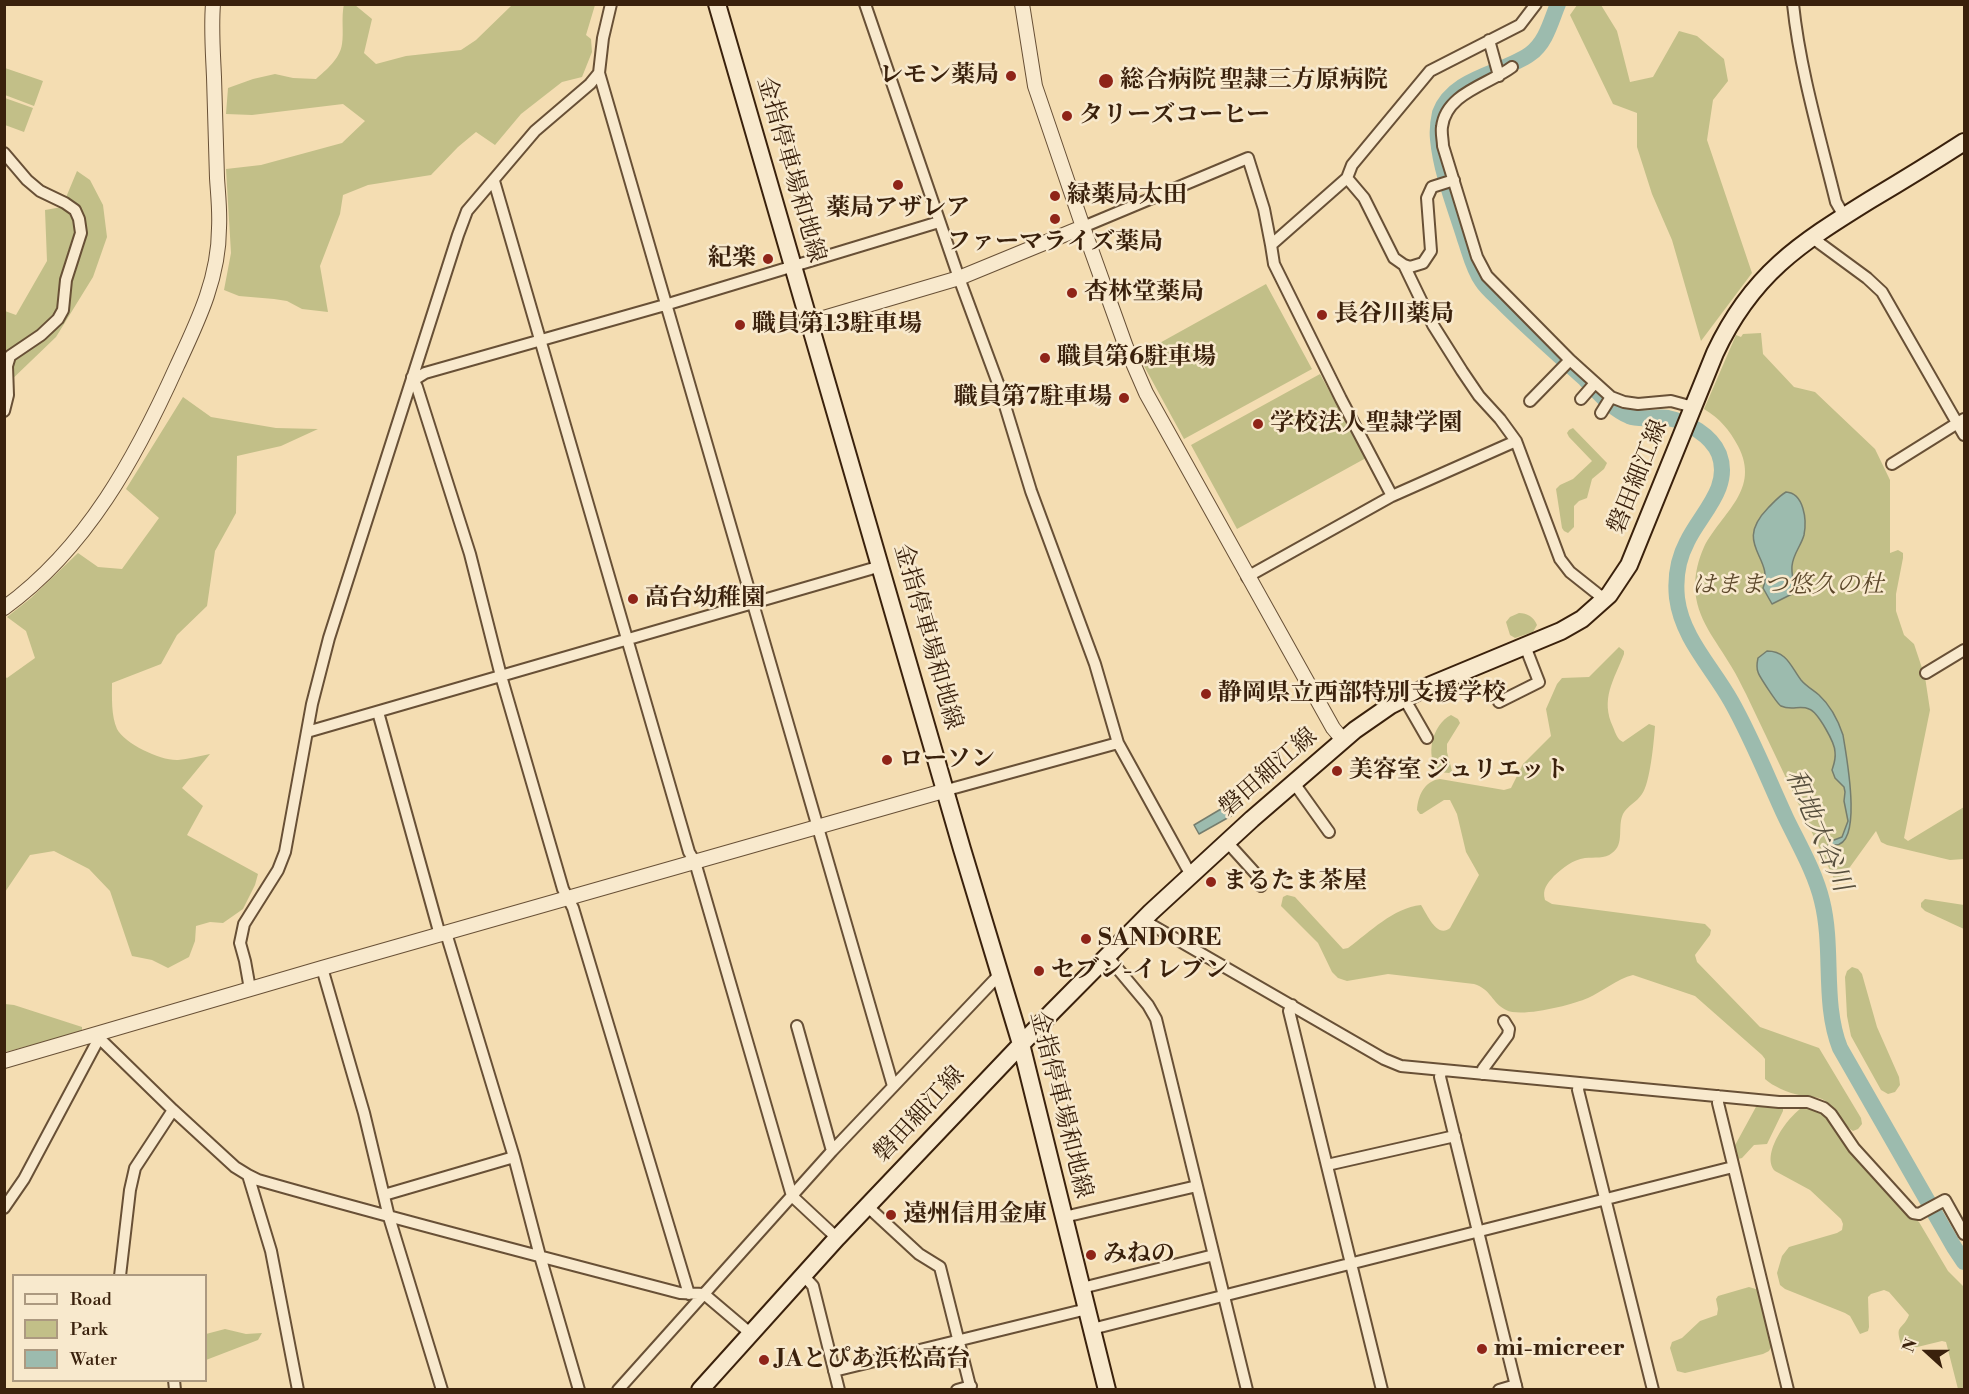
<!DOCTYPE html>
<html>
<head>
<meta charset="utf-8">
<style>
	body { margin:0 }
	#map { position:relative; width:1969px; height:1394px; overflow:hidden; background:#f4ddb2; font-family:"Libre Bodoni",serif }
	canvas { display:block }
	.frame { position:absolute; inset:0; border:6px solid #3a210c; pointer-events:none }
	.legend { position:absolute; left:12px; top:1274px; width:195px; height:108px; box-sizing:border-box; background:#f8e9cd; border:2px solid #ac9980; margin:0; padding:8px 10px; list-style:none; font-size:18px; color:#3a210c }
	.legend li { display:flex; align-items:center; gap:12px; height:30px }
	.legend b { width:30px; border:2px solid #ac9980 }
	.north { position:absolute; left:1897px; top:1322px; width:60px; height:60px; -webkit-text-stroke:4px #f8e9cd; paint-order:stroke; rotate:291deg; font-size:16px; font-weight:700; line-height:24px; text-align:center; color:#3a210c }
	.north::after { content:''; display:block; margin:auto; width:21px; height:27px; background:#3a210c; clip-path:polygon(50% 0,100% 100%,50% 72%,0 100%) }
</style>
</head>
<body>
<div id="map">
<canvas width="1969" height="1394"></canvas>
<div class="frame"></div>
<ul class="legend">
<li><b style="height:8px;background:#f8e9cd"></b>Road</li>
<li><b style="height:16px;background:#c2bf88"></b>Park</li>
<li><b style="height:16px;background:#9cbbae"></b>Water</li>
</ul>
<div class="north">N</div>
</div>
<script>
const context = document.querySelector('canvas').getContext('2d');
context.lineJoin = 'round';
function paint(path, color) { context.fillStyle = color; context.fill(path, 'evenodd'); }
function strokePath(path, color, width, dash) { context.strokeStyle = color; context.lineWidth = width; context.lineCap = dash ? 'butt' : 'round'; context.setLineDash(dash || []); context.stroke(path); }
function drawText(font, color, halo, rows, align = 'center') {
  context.font = font + ' "Libre Bodoni","Noto Serif JP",serif'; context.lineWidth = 5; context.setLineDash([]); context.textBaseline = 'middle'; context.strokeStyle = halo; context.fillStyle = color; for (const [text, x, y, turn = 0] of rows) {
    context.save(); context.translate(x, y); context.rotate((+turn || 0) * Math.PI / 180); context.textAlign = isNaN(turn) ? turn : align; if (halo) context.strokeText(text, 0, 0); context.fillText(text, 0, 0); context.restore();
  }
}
paint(new Path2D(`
	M344 4 355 5 372 19 364 53 376 64 406 56 461 50 476 40 512 5H595L586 35 591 39 592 52 582 77 562 82 521 114 495 145 476 132 458 147 431 175 368 185 343 195 340 214 320 266 328 312 302 309 287 301 274 299 239 296 224 290 231 253 226 169 261 165 342 143 365 121 343 104 252 115 226 114 228 88 253 79 275 74 293 78 316 79C326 70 340 59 342 44 344 32 341 18 344 4Z
	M1577 5H1601L1617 31 1630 82 1653 77 1679 31 1697 36 1724 59 1728 81 1713 100 1707 140 1752 273 1701 341 1672 240 1652 194 1637 147V113L1613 104 1570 15Z
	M5 68 43 81 34 106 5 95Z
	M5 98 33 108 24 132 5 125Z
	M77 171 90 180 103 205 107 237 93 277 56 337 5 386V311L16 315 47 261 45 210 62 207Z
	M1266 284 1312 369 1184 439 1138 355Z
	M1761 333 1763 354 1794 387 1815 392 1875 449 1890 480V553L1898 550 1903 553V558L1896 594V611L1904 635 1914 644 1925 677 1930 710 1904 838 1908 841 1964 807V859L1950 860 1887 845 1881 842 1876 831 1837 885 1746 694C1741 685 1737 675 1731 666 1716 640 1696 619 1695 587 1695 574 1698 560 1704 547 1722 512 1761 490 1738 446 1729 429 1720 419 1704 409L1736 335 1741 337 1743 334Z
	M1320 374 1366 458 1237 529 1191 445Z
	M183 397 211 417 276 428 318 429 281 446 237 456 236 513 215 551 207 606 177 635 161 664 112 683C112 697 111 716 117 729 125 744 161 761 178 760 188 759 199 756 210 754L182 788 203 806 187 835 258 874 255 885 243 909 223 923 210 922 196 926 195 941 189 957 168 968 152 960 132 956 110 891 89 869 54 851 30 855 5 892 4 676 7 678 35 658 26 631 7 617 31 598 78 553 98 567 122 569 159 518 126 489Z
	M1573 428 1607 463 1604 469 1592 479 1587 498 1579 501 1574 506V527L1568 533 1564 531 1562 528 1556 489 1560 485 1573 479 1592 461 1569 437 1567 433 1569 430Z
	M1519 613C1527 613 1534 617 1537 625L1533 632 1515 638 1510 635 1506 622 1510 617Z
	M1619 647 1624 651V654C1614 680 1600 699 1613 727 1616 734 1617 739 1623 742L1649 724 1655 726C1654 741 1650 784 1642 794 1637 802 1627 806 1623 814 1617 827 1625 844 1612 853 1605 859 1594 857 1585 858 1572 860 1564 867 1554 876 1547 884 1542 889 1545 900L1552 904 1705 924 1711 930 1710 935 1695 955 1697 962 1760 1027 1819 1048 1861 1118 1862 1124 1858 1129 1853 1131C1839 1122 1836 1103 1819 1098 1812 1096 1806 1097 1799 1095 1789 1093 1772 1086 1765 1079V1059L1762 1055 1695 996 1633 975C1617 979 1603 991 1588 998 1572 1005 1521 1018 1506 1010 1492 1003 1491 989 1474 984L1388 974 1347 981 1338 978 1332 972 1318 943 1281 906 1283 897 1287 895 1295 897 1343 949 1348 948C1370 932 1393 908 1421 905 1427 914 1437 939 1450 928L1479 875 1466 852 1457 814 1450 800H1444L1422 814H1420L1417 810C1418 796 1424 781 1440 779L1504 790 1511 788 1523 764 1551 736 1546 709 1557 684 1562 678 1589 677Z
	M1451 715 1458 719 1460 723 1447 744V752L1452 771 1449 773 1438 772C1425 755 1432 725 1451 715Z
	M1925 899 1964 905V929L1925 911 1921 907V903Z
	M1852 967 1858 969 1862 974 1877 1027 1899 1077 1900 1085 1895 1092 1888 1094 1881 1090 1851 1036 1847 1016 1845 977 1847 971Z
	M5 1004 14 1005 82 1027V1032L5 1052Z
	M1757 1105 1783 1107V1111L1767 1144 1754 1145 1742 1158 1738 1159 1735 1157 1733 1149Z
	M1803 1107H1808L1822 1111 1911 1216 1919 1222 1948 1271 1964 1287V1389H1958L1946 1342 1942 1341 1909 1349 1902 1347C1894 1323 1902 1332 1909 1315L1889 1292 1884 1290 1871 1294 1868 1297 1869 1327 1868 1331 1860 1334 1850 1316 1845 1313 1785 1289 1780 1285 1777 1273 1782 1256 1789 1247 1837 1233 1842 1230 1843 1224 1841 1219 1810 1190 1775 1171C1760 1155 1788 1116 1803 1107Z
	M1749 1287 1759 1290 1772 1345 1769 1351 1763 1354 1685 1373 1677 1371 1670 1348 1672 1342 1682 1338 1700 1321 1717 1315 1718 1309 1716 1299 1718 1296Z
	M225 1329 246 1334 262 1333 258 1340 206 1360V1334Z`), '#c2bf88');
const water = new Path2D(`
	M1786 492C1804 493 1807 520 1804 535 1801 546 1793 554 1792 566 1791 576 1796 585 1792 594L1772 604 1763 588C1775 557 1732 545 1768 508 1774 502 1779 496 1786 492Z
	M1767 651C1787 651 1791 667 1801 680 1806 686 1813 690 1819 695 1831 706 1838 720 1843 735 1846 754 1864 847 1834 845L1830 859 1827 856 1829 840H1834L1842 837 1848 821 1844 801 1845 792 1844 787 1835 778 1832 770C1834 764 1836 759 1835 752 1835 743 1818 712 1809 709 1800 705 1791 711 1781 706 1778 705 1759 676 1758 672 1756 667 1757 663 1758 658Z
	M1226 806 1231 816 1199 834 1194 825Z`);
paint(water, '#9cbbae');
strokePath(water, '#757d6d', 1.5);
strokePath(new Path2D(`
	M1558 4C1551 21 1546 43 1530 54 1502 74 1453 77 1440 113 1438 122 1437 130 1438 139 1441 172 1455 207 1465 239 1470 253 1473 268 1482 281 1487 289 1497 297 1504 304 1530 330 1558 354 1585 379 1599 393 1611 408 1629 416 1641 421 1656 416 1668 418 1688 422 1711 435 1719 454 1732 488 1700 514 1687 542 1678 559 1675 579 1677 598 1682 638 1712 667 1731 701 1752 738 1768 779 1786 818 1799 845 1815 872 1822 901 1834 949 1822 1002 1840 1048L1954 1247 1964 1262`), '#9cbbae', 16);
const minor = new Path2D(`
	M611 4 603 38 599 73 893 1086
	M865 4 959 278 999 386 1031 491 1095 664 1118 743 1187 868 1193 873
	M1793 4C1800 71 1820 137 1836 202L1844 216
	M1489 40 1499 76
	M1512 67C1488 85 1446 93 1442 127 1441 133 1443 140 1443 146L1477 257 1487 276 1570 360 1611 397 1624 402 1638 404 1671 401 1693 407
	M4 153 27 180 40 191 65 203 75 210 79 219 81 233 66 280 63 310 58 319 41 335 10 356 7 366 8 395 4 411
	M1347 178 1364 198 1394 258 1404 265 1433 325 1462 371 1479 396 1500 419 1516 441 1560 559 1570 572 1604 599
	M494 181 689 852 695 862 792 1196 837 1238
	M1083 227 1248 158 1264 209 1271 245 1347 178 1352 165 1430 71 1520 25 1536 4
	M1814 235 1818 242 1867 278 1882 292 1964 435
	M1404 265 1410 267 1423 263 1431 251 1427 198 1432 187 1454 180
	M1581 399 1595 383
	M1530 401 1570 360
	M1601 413 1611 397
	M1892 464 1964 419
	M1392 496 1516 441
	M1247 577 1392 496 1341 399 1274 264 1271 245
	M1926 673 1964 650
	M1404 698 1427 738
	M1499 702 1539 682 1525 646
	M378 712 440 935
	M307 732 881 566
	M1294 783 1329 832
	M947 790 1118 743
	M1227 842 1256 874 1261 886
	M1145 919 1150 924 1384 1059 1401 1066 1779 1102H1808L1824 1108 1831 1114 1854 1148 1913 1213 1919 1214 1945 1200 1964 1234
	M446 933 514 1157 540 1256 579 1390
	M1107 956 1148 1005 1156 1019 1247 1390
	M322 968 364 1113 389 1217 442 1390
	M250 989 245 961 240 943 244 924 278 870 285 852 312 704 329 638 458 235 467 211 535 131 590 84 599 73
	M1292 1005 1289 1011 1382 1390
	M797 1026 832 1151
	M95 1034 173 1110 235 1167 248 1175 271 1251 298 1390
	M1441 1070 1440 1077 1517 1390
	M1482 1074 1483 1069 1508 1035 1509 1029 1504 1021
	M1579 1083 1578 1090 1653 1390
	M1718 1096V1103L1788 1390
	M1327 1165 1455 1136
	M248 1175 258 1180C398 1220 539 1256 680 1293L704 1294 750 1333
	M384 1195 514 1157
	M867 1206 919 1254 940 1267 971 1390
	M4 1208 24 1179 97 1042 95 1034
	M1064 1217 1197 1186
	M803 1275 813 1286 839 1390
	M120 1276 130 1190 135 1168 173 1110
	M1082 1288 1214 1255
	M689 1294 573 908 563 889 501 676 470 554 417 387 412 377 417 378 425 373 665 305 939 222
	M1092 1329 1733 1167
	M834 1371 1087 1309
	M174 1380 175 1390
	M618 1390 832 1151 1000 974
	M957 1390 971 1386
	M1499 1390 1516 1385`);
const tertiary = new Path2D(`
	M1022 4 1035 86 1083 227 1126 347 1146 393 1333 728 1343 740
	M810 322 959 278 1083 227
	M4 608C87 548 136 457 177 366 198 321 219 278 219 228 220 211 218 194 217 178 216 144 215 111 214 77 213 53 211 29 213 4
	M4 1061 322 968 947 790`);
const secondary = new Path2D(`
	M717 4 962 849 1021 1044 1107 1390
	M700 1390 837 1238 1052 1012 1151 912 1252 819 1355 730 1391 705 1431 685 1561 631 1582 619 1609 595 1629 565 1715 353C1752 274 1799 244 1870 200 1902 181 1933 162 1964 142`);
strokePath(minor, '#685036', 14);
strokePath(tertiary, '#685036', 16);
strokePath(secondary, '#3a210c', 20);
strokePath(minor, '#f8e9cd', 10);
strokePath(tertiary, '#f8e9cd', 14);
strokePath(secondary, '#f8e9cd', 16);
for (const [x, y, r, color] of [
	[1011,76,6,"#8f2418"],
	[1106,81,8,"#8f2418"],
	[1067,116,6,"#8f2418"],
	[898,185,6,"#8f2418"],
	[1055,196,6,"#8f2418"],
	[1055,219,6,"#8f2418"],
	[768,259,6,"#8f2418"],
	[1072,293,6,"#8f2418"],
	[1322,315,6,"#8f2418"],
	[740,325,6,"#8f2418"],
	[1045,358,6,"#8f2418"],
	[1124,398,6,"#8f2418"],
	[1258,424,6,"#8f2418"],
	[633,599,6,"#8f2418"],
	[1206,694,6,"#8f2418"],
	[887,760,6,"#8f2418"],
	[1337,771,6,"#8f2418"],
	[1211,882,6,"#8f2418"],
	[1086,939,6,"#8f2418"],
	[1039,971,6,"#8f2418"],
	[891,1215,6,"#8f2418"],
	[1091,1255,6,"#8f2418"],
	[1482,1349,6,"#8f2418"],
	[764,1360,6,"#8f2418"]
]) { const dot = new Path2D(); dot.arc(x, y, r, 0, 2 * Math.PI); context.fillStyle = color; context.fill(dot); strokePath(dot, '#f8e9cd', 2); }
drawText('bold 24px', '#3a210c', '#f8e9cd', [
	["レモン薬局",999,76,"right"],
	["総合病院 聖隷三方原病院",1120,81],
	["タリーズコーヒー",1079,116],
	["緑薬局太田",1067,196],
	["薬局アザレア",898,209,"center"],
	["ファーマライズ薬局",1055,243,"center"],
	["紀楽",756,259,"right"],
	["杏林堂薬局",1084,293],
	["長谷川薬局",1334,315],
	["職員第13駐車場",752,325],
	["職員第6駐車場",1057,358],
	["職員第7駐車場",1112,398,"right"],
	["学校法人聖隷学園",1270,424],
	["高台幼稚園",645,599],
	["静岡県立西部特別支援学校",1218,694],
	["ローソン",899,760],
	["美容室 ジュリエット",1349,771],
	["まるたま茶屋",1223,882],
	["SANDORE",1098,939],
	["セブン-イレブン",1051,971],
	["遠州信用金庫",903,1215],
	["みねの",1103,1255],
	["mi-micreer",1494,1349],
	["JAとぴあ浜松高台",776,1360]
], 'left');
drawText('24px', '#3a210c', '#f8e9cd', [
	["金指停車場和地線",790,170,74],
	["磐田細江線",1639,477,-68],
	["金指停車場和地線",927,637,74],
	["磐田細江線",1269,773,-41],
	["金指停車場和地線",1060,1105,76],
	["磐田細江線",920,1115,-47]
]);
drawText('italic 24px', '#5c482b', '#f8e9cd', [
	["はままつ悠久の杜",1788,586]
]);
drawText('italic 26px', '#574f3d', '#f8e9cd', [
	["和地大谷川",1817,831,67]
]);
</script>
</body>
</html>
